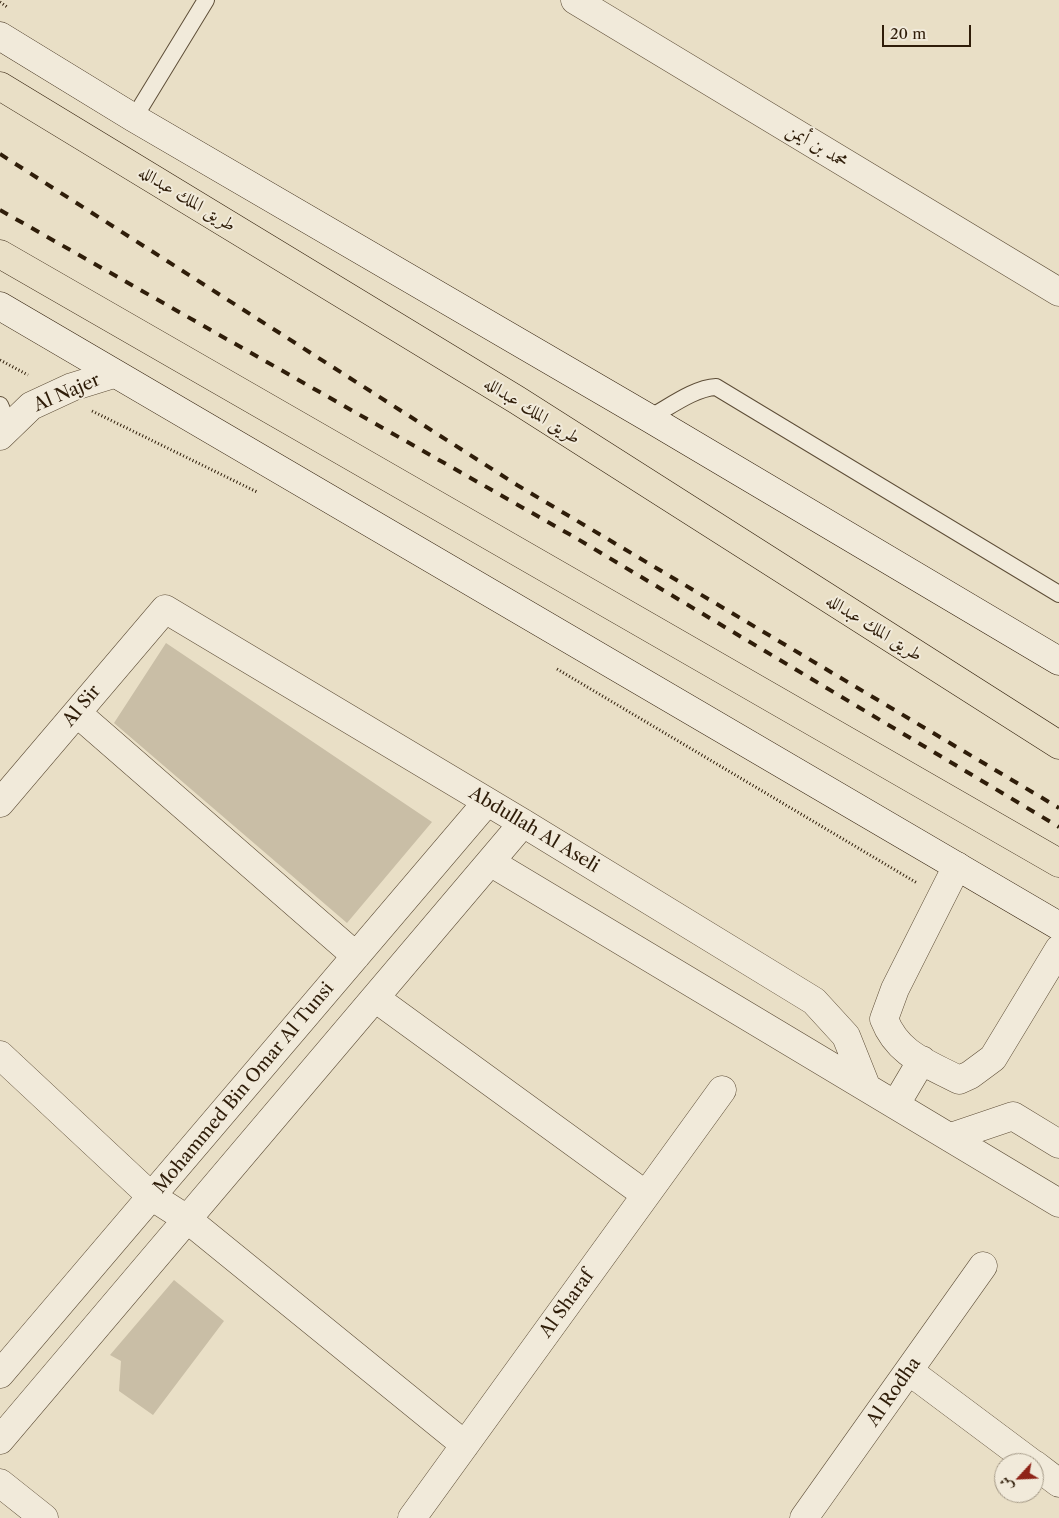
<!DOCTYPE html>
<html>
<head>
<meta charset="utf-8">
<style>
	body { margin:0 }
	#map { position:relative; width:1059px; height:1518px; overflow:hidden; background:#e9dfc6; font-family:"Libre Caslon Text",Amiri,serif }
	canvas { display:block }
	.north { position:absolute; left:994px; top:1453px; width:50px; height:50px; box-sizing:border-box; background:#f1eada; border:1px solid #a39886; border-radius:50%; rotate:245deg; font-size:14px; font-weight:700; line-height:20px; text-align:center; color:#2f1d09 }
	.north::after { content:''; display:block; margin:auto; width:18px; height:22px; background:#8f2418; clip-path:polygon(50% 0,100% 100%,50% 72%,0 100%) }
	.scale { position:absolute; left:882px; top:25px; width:89px; height:22px; box-sizing:border-box; border:2px solid #2f1d09; border-top:0; padding-left:6px; font-size:15px; line-height:18px; white-space:nowrap; color:#2f1d09; -webkit-text-stroke:4px #f1eada; paint-order:stroke }
</style>
</head>
<body>
<div id="map">
<canvas width="1059" height="1518"></canvas>
<div class="north">ش</div>
<div class="scale">20 m</div>
</div>
<script>
const context = document.querySelector('canvas').getContext('2d');
context.lineJoin = 'round';
function paint(path, color) { context.fillStyle = color; context.fill(path, 'evenodd'); }
function strokePath(path, color, width, dash) { context.strokeStyle = color; context.lineWidth = width; context.lineCap = dash ? 'butt' : 'round'; context.setLineDash(dash || []); context.stroke(path); }
function drawText(font, color, halo, rows, align = 'center') {
  context.font = font + ' "Libre Caslon Text",Amiri,serif'; context.lineWidth = 4; context.setLineDash([]); context.textBaseline = 'middle'; context.strokeStyle = halo; context.fillStyle = color; for (const [text, x, y, turn = 0] of rows) {
    context.save(); context.translate(x, y); context.rotate((+turn || 0) * Math.PI / 180); context.textAlign = isNaN(turn) ? turn : align; if (halo) context.strokeText(text, 0, 0); context.fillText(text, 0, 0); context.restore();
  }
}
paint(new Path2D(`
	M166 643 432 822 347 923 114 723Z
	M174 1280 224 1321 153 1415 119 1391 121 1361 110 1355Z`), '#c9bea6');
const lane = new Path2D(`
	M134 118 206 0
	M0 405 9 426
	M649 418C668 408 694 388 716 387L1059 594`);
const street = new Path2D(`
	M575 0 1059 292
	M0 436 31 406 72 387 114 374
	M77 713 356 956
	M0 803 165 609 523 823 814 1001 846 1036 866 1086
	M490 862 1059 1203
	M957 866 895 989 884 1019C898 1055 927 1063 959 1080L970 1075 993 1058 1059 949
	M375 998 646 1195
	M0 1055 151 1196 187 1219 465 1445
	M896 1104 922 1060
	M951 1137 1013 1116 1059 1144
	M909 1371 1032 1463
	M0 1374 487 802
	M0 1440 523 823
	M1034 1464 1059 1483
	M0 1483 44 1518
	M412 1518 722 1090
	M804 1518 983 1266`);
const secondary = new Path2D(`
	M0 36 134 118 649 418 1059 661
	M0 306 1059 926`);
const highway = new Path2D(`
	M0 86 517 400 1059 745
	M0 254 1059 863`);
strokePath(lane, '#5e4e38', 18);
strokePath(street, '#5e4e38', 29);
strokePath(secondary, '#2f1d09', 29);
strokePath(highway, '#2f1d09', 29);
strokePath(new Path2D(`
	M0 2 7 7
	M0 360 28 375
	M92 411 257 492
	M557 669 917 883`), '#2f1d09', 3, [1, 2.5]);
strokePath(lane, '#f1eada', 16);
strokePath(street, '#f1eada', 28);
strokePath(secondary, '#f1eada', 28);
strokePath(highway, '#e9dfc6', 28);
strokePath(new Path2D(`
	M0 154 517 485 1059 808
	M0 210 576 538 1059 827`), '#2f1d09', 4, [9, 9]);
drawText('18px', '#2f1d09', '#f1eada', [
	["محمد بن أيمن",817,146,31],
	["طريق الملك عبدالله",187,199,31],
	["Al Najer",67,393,-23],
	["طريق الملك عبدالله",532,411,32],
	["طريق الملك عبدالله",874,628,32],
	["Al Sir",82,706,-50],
	["Abdullah Al Aseli",534,830,31],
	["Mohammed Bin Omar Al Tunsi",244,1088,-50],
	["Al Sharaf",567,1304,-54],
	["Al Rodha",894,1392,-55]
]);
</script>
</body>
</html>
